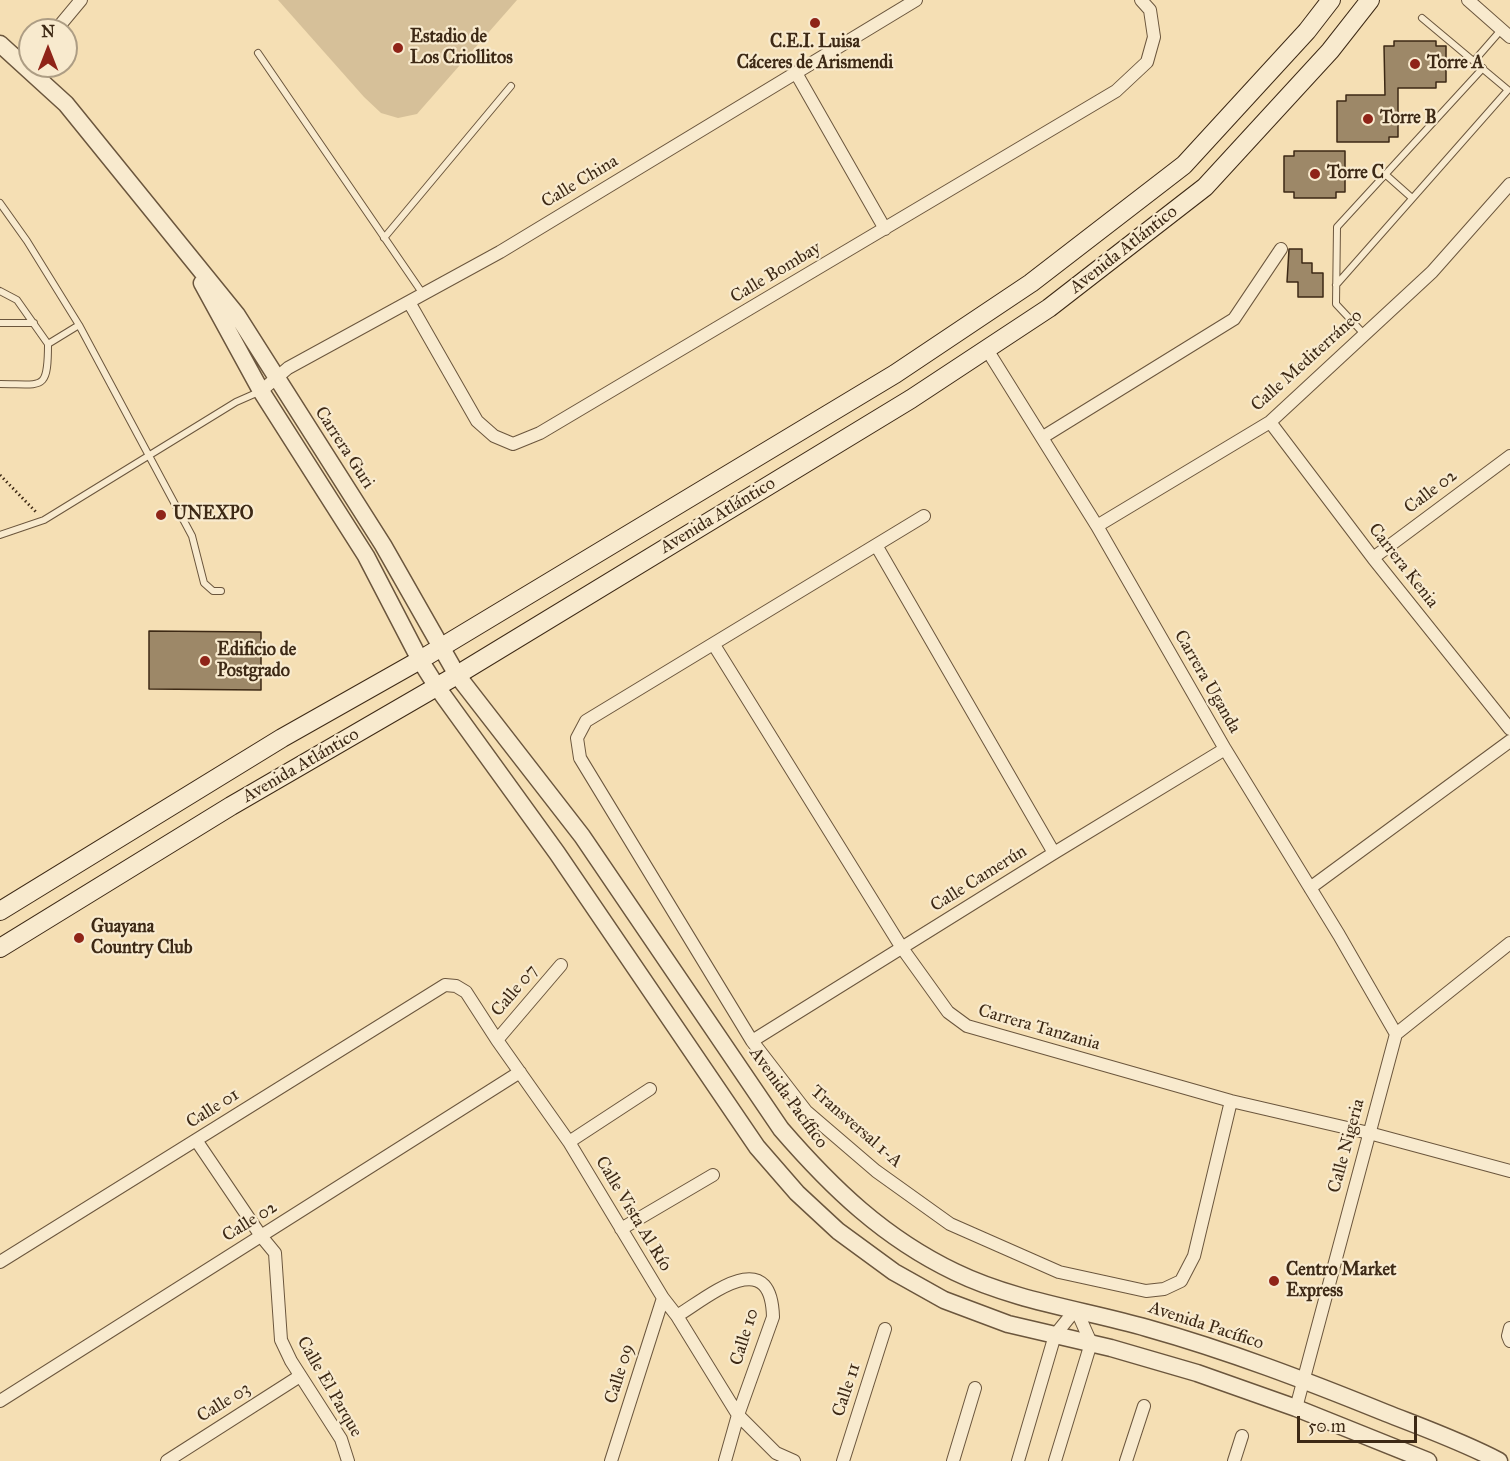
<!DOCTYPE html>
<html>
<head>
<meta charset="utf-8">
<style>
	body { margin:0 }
	#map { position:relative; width:1510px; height:1461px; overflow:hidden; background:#f5dfb4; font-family:"IM FELL Great Primer",serif }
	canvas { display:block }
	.north { position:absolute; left:18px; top:18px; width:60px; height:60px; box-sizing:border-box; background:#f8eace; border:2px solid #ad9d84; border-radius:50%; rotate:0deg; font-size:16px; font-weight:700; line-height:24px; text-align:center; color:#3d2915 }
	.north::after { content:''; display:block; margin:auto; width:21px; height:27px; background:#8f2418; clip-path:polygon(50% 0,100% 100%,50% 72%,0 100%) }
	.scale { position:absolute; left:1297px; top:1416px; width:120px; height:27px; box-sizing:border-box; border:3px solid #3d2915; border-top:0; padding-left:8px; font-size:18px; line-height:21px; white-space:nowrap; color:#3d2915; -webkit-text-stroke:4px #f8eace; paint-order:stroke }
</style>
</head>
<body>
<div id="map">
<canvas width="1510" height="1461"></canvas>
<div class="north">N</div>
<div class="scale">50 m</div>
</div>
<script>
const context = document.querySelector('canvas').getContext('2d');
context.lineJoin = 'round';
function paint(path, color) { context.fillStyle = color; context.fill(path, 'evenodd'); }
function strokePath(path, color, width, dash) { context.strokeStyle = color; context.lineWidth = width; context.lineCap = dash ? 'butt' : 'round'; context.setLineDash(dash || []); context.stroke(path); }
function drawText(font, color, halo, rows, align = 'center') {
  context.font = font + ' "IM FELL Great Primer",serif'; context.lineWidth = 4.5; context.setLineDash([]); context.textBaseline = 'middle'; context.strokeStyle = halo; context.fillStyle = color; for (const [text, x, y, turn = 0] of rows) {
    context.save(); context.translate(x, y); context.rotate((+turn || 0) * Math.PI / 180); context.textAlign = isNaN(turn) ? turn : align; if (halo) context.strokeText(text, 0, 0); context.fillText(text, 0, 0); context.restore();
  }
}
paint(new Path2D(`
	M278 0H517L417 114 398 118 381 113 364 97Z`), '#d6c099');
const building = new Path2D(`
	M1394 41H1436V46H1446V82H1436V88H1398V137H1389V142H1337V101H1346V95H1385L1384 46H1394Z
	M1294 151H1345V192H1336V198H1294V192H1284V156H1294Z
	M1289 249H1302V263H1312V273H1323V297H1298V282H1287Z
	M149 631 261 632V690L149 689Z`);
paint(building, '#9d8868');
strokePath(building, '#3d2915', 1.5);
const service = new Path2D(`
	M258 53 423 294
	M1474 61 1501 30
	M1385 174 1412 198
	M0 203 27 241 79 325 192 536 204 583 213 591H221
	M384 238 511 86
	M1336 285 1508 90 1422 18
	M0 291 17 300 48 344 79 325
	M0 323H34
	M1364 334 1336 304 1337 227 1483 68
	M0 384C43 384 48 392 48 344
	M0 535 44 520 236 402 261 391`);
const minor = new Path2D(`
	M1468 0 1510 37
	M56 30 81 0
	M796 73 885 229
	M409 302 477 421 494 436 513 444 540 433 1116 91 1147 62 1154 37 1150 10 1141 0
	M986 348 1097 526 1225 749 1339 935 1396 1034
	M261 391 288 368 500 252 916 0
	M1270 422 1373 558 1510 729
	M1043 437 1234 319 1281 249
	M924 516 586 721 577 738 580 758 752 1041 806 1111 876 1171 950 1224 1059 1272 1146 1291 1164 1289 1181 1281 1194 1256 1231 1101
	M1097 526 1270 422 1432 272 1510 184
	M876 545 1054 853
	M1373 558 1510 456
	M714 645 902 948 948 1012 967 1026 1231 1101 1369 1133 1510 1171
	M1310 888 1510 741
	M497 1040 561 965
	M752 1041 1054 853 1225 749
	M196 1140 261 1236 275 1253 281 1340 291 1361 341 1439 348 1461
	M569 1142 650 1089
	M621 1229 713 1175
	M0 1262 445 985 456 986 466 992 497 1040 569 1142 663 1298 677 1316 738 1415 776 1453 794 1461
	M677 1316C708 1297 771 1243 773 1317L738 1415 725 1461
	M1510 1328 1508 1336 1510 1341
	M0 1401 520 1072
	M1296 1408 1396 1034 1510 943
	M167 1461 300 1376
	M611 1461 663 1298
	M843 1461 885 1329
	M953 1461 975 1388
	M1018 1461 1055 1335 1076 1309 1091 1343 1055 1461
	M1126 1461 1144 1406
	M1234 1461 1242 1436`);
const tertiary = new Path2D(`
	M0 44 66 104 237 315 383 545 457 675 582 836 781 1129C832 1188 884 1238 955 1272 1015 1301 1084 1310 1147 1328 1229 1351 1307 1381 1386 1413 1424 1428 1463 1442 1499 1461
	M202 283 261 391 366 556 420 660 437 687 557 853 757 1147 797 1193 838 1231 894 1272 944 1300 1008 1324 1111 1348 1197 1373 1296 1408 1428 1461`);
const secondary = new Path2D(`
	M0 911 282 738 420 660 895 374 1031 283 1184 165 1307 31 1331 0
	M0 948 231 806 457 675 911 399 1049 308 1205 187 1330 51 1370 0`);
strokePath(service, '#6b563d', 8);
strokePath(minor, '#6b563d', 14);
strokePath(tertiary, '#6b563d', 19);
strokePath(secondary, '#3d2915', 20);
strokePath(new Path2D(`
	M0 475 36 512`), '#3d2915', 3, [1.5, 3]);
strokePath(service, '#f8eace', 6);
strokePath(minor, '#f8eace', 12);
strokePath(tertiary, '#f8eace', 16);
strokePath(secondary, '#f8eace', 18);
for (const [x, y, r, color] of [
	[815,23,6,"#8f2418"],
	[398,48,6,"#8f2418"],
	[1415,64,6,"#8f2418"],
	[1368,119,6,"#8f2418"],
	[1315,174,6,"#8f2418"],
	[161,515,6,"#8f2418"],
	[205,661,6,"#8f2418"],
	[79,938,6,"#8f2418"],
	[1274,1281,6,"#8f2418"]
]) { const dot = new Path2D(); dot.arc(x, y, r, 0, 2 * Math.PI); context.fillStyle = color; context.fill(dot); strokePath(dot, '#f8eace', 2); }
drawText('bold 18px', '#3d2915', '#f8eace', [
	["Estadio de",410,38],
	["Los Criollitos",410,59],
	["C.E.I. Luisa",815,43,"center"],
	["Cáceres de Arismendi",815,64,"center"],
	["Torre A",1427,64],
	["Torre B",1380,119],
	["Torre C",1327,174],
	["UNEXPO",173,515],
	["Edificio de",217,651],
	["Postgrado",217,672],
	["Guayana",91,928],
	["Country Club",91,949],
	["Centro Market",1286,1271],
	["Express",1286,1292]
], 'left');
drawText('18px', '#3d2915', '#f8eace', [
	["Calle China",580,182,-31],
	["Avenida Atlántico",1124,250,-38],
	["Calle Bombay",776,273,-31],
	["Calle Mediterráneo",1307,361,-42],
	["Carrera Guri",344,448,57],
	["Calle 02",1431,492,-37],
	["Avenida Atlántico",718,516,-31],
	["Carrera Kenia",1403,566,52],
	["Carrera Uganda",1207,682,60],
	["Avenida Atlántico",301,766,-30],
	["Calle Camerún",979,879,-32],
	["Calle 07",515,991,-50],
	["Carrera Tanzania",1039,1028,16],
	["Avenida Pacífico",788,1098,54],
	["Calle 01",213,1109,-32],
	["Transversal 1-A",856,1127,41],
	["Calle Nigeria",1347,1146,-75],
	["Calle Vista Al Río",633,1214,59],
	["Calle 02",250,1222,-32],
	["Avenida Pacífico",1206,1326,18],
	["Calle 10",745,1337,-73],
	["Calle 09",620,1374,-73],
	["Calle El Parque",329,1387,60],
	["Calle 11",847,1390,-72],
	["Calle 03",224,1403,-32]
]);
</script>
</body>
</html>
